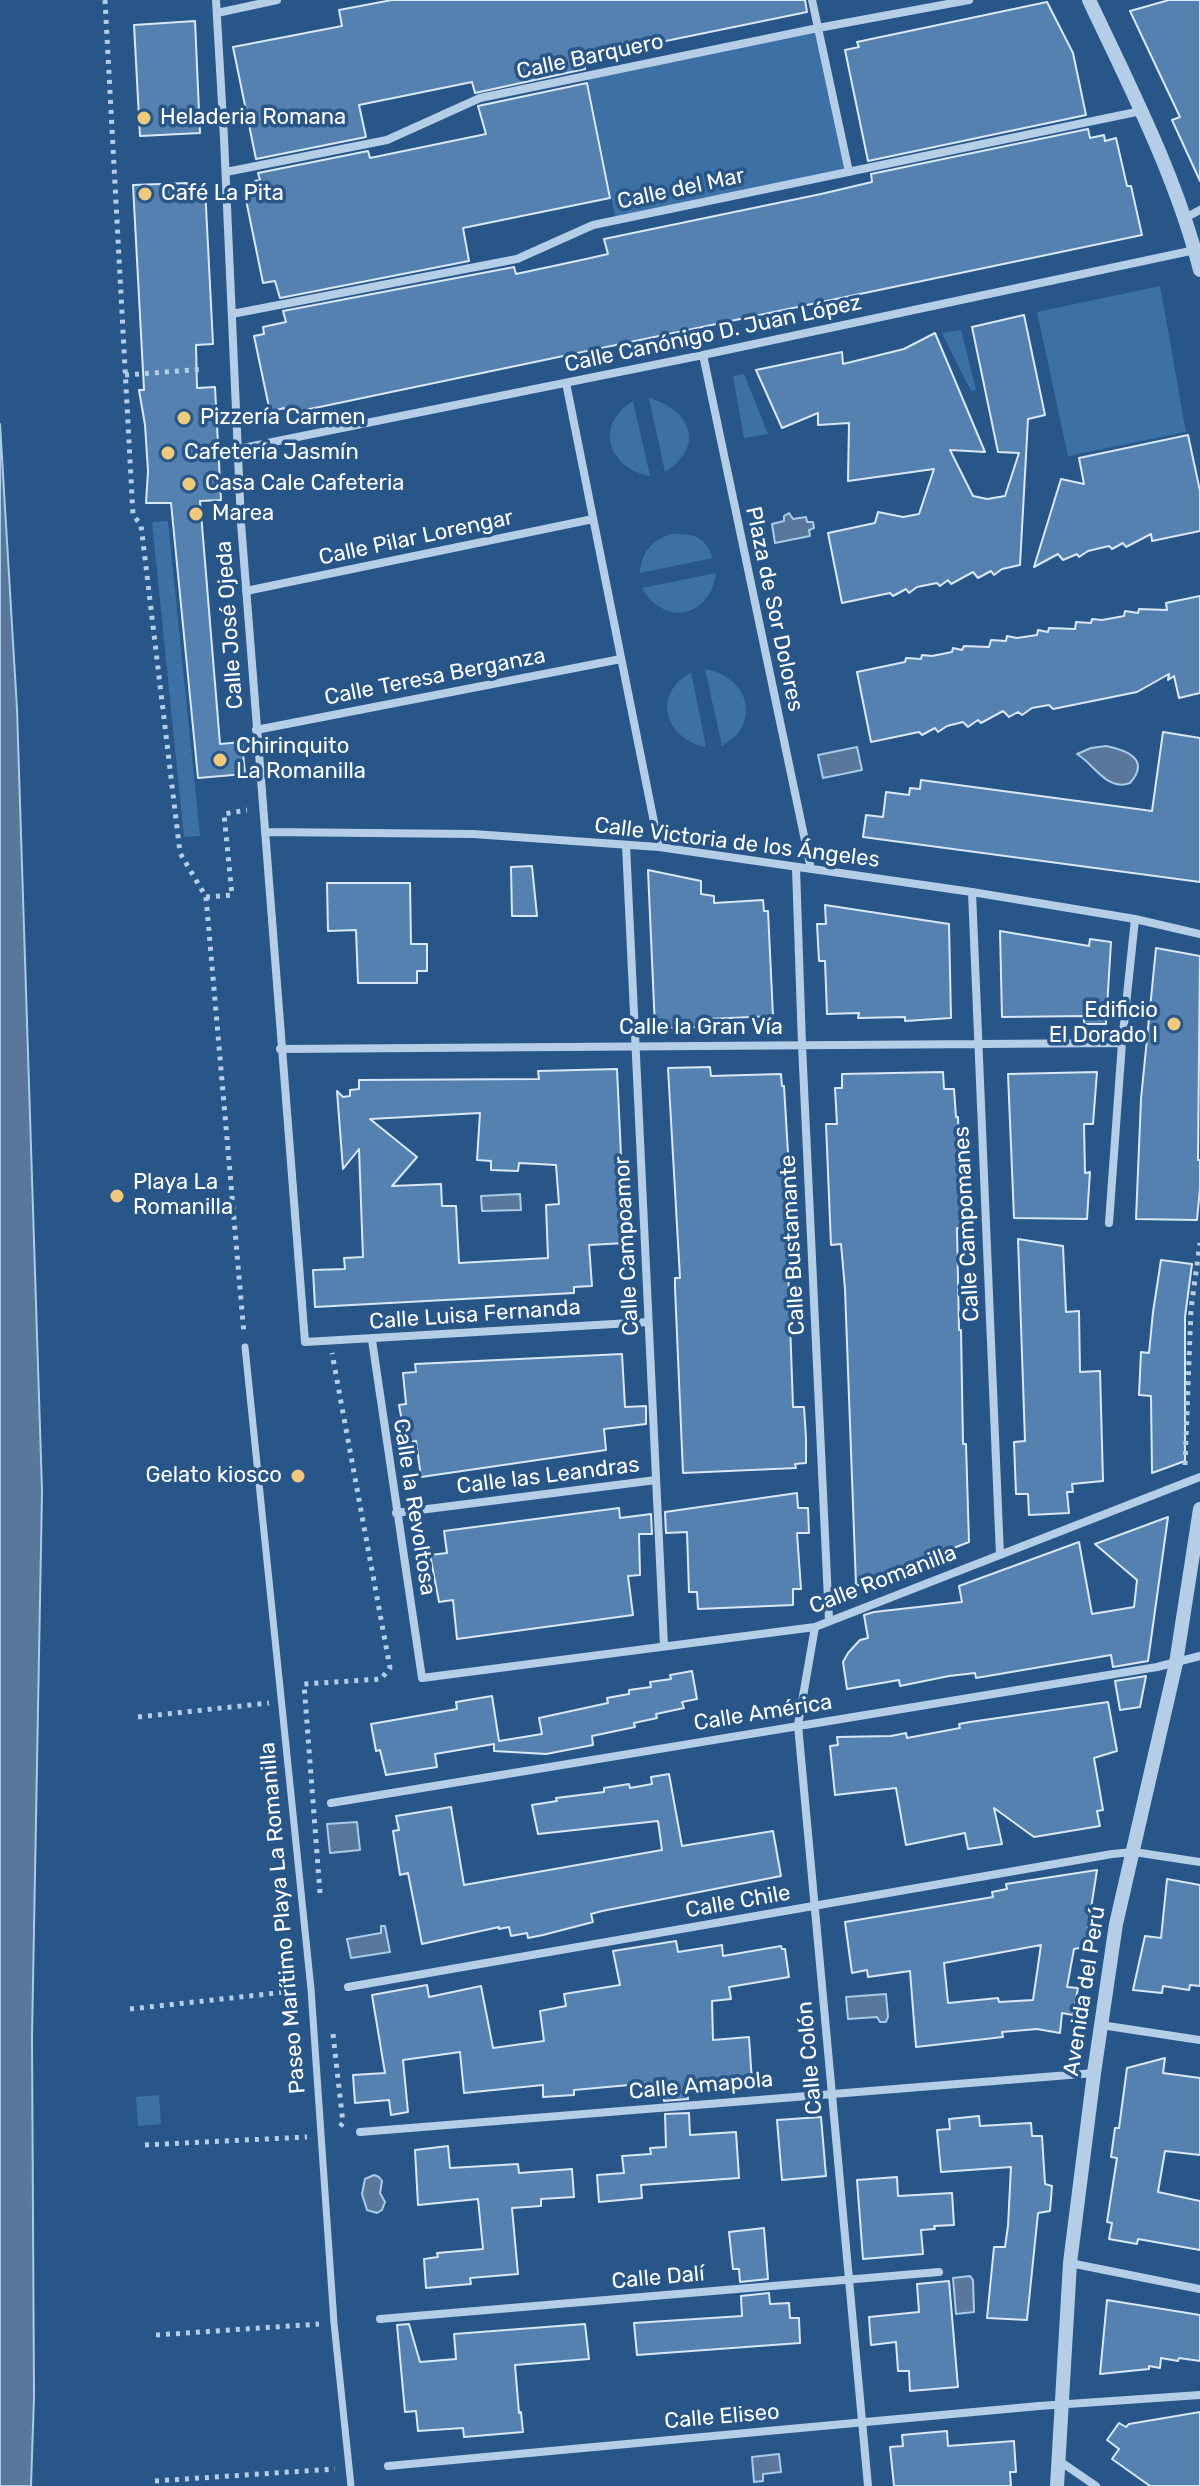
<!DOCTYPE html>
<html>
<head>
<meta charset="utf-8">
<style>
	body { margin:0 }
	canvas { display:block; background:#285688 }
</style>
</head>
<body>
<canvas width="1200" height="2486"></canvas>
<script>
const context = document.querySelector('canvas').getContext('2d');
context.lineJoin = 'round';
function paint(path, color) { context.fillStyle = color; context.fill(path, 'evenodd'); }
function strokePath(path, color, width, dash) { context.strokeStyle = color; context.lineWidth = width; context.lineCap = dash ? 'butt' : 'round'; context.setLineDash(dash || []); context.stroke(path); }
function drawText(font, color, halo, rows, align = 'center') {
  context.font = font + ' Rubik,sans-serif'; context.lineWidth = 7; context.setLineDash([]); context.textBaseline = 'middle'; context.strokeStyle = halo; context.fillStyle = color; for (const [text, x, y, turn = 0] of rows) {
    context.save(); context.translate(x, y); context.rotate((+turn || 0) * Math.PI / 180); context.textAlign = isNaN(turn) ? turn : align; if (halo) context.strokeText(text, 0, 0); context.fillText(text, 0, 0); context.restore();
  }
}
paint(new Path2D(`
	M818 28 849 172 616 221 587 76Z
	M1160 286 1186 432 1068 456 1037 312Z
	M961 330 976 390 971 391 942 333Z
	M744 374 768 434 744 438 733 376Z
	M649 398C691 410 706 446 665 472Z
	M633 401 650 476C608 468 594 425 633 401Z
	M168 521 200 836 184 837 152 522Z
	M671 534C694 534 704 535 713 558L640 573C642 551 651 541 671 534Z
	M716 573C710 618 664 627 642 588Z
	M705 669C733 673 757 699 741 729 737 736 729 741 722 746Z
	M691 672 706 747C680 743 657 717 672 690 676 682 684 677 691 672Z
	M159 2095 161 2124 138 2126 136 2097Z`), '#3d70a4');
const water = new Path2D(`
	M0 424 17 709 42 1491 32 2038 34 2397 31 2486H0Z
	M789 513 793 519 806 517 807 522H813L814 528 809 530 810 536 775 543 772 524 784 521V516Z
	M1106 746C1126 750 1151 759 1130 783 1107 792 1094 764 1077 754L1091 748Z
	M857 747 862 770 823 778 818 755Z
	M520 1194 521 1210 482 1211 481 1196Z
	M357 1822 360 1850 330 1853 327 1824Z
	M381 1926H385L390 1952 351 1958 347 1939 381 1933Z
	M886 1994 888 2017 886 2022H880L877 2017 848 2019 846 1997Z
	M374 2175 379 2177 382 2181 380 2193 385 2202 382 2210 377 2213 367 2210 362 2194 365 2179Z
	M970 2276 973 2280 974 2312 956 2314 953 2278Z
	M779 2454 781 2472 763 2474V2481L754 2482 752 2457Z`);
paint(water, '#58779a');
strokePath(water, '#aacae9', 2);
const building = new Path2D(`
	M392 0H805L807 12 583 58 585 69 475 93 472 82 359 105 366 137 256 159 233 47 342 26 339 10Z
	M1169 0H1200V181L1172 120 1180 117 1130 11Z
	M1047 2 1073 53 1086 115 868 161 845 50 859 47 857 42Z
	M195 21 200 133 140 136 134 25Z
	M587 83 610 198 463 228 469 261 280 298 275 281 263 283 244 190 257 187 255 181 260 180 258 173 368 151 370 158 486 134 478 106Z
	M1088 129 1090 138 1104 135 1105 141 1116 138 1127 186H1131L1142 235 286 414 284 408 270 412 254 336 264 334 263 327 286 322 283 311 514 267 516 274 586 259 608 254 604 239 821 194 872 182 871 174Z
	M187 183V188L205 187 213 344 196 345 197 388 215 387 221 500 200 501 220 744 242 742 245 774 198 778 171 503H146L148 471 145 425 139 390H144L133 185Z
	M1024 315 1045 415 1028 419 1020 565 1002 569 994 575 991 571 978 578 973 572 951 584 948 580 940 586 937 583 917 587 909 593 906 589 893 596 890 593 842 603 828 533 875 523 878 512 903 517 919 514 934 469 848 481 849 423 818 425V413L782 428 756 370 842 352 843 364 904 349 935 333 985 452 950 450 973 496 987 499 1005 496 1019 453 998 452 972 327Z
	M1188 435 1200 491V531L1152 541 1151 534 1126 547 1123 543 1112 549 1109 546 1088 551 1079 557 1077 554 1063 560 1058 554 1034 567 1061 479 1084 484 1079 458Z
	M1200 596V693L1179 698 1174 676 1168 680 1169 674 1137 692 1053 709 1049 705 1032 708 1022 715 1018 712 1009 717 1003 711 981 723 978 720 968 727 963 722 947 726 938 732 935 728 922 735 919 732 871 742 857 672 905 662 906 658 921 659 922 655 932 656 952 652 953 648 962 650 964 646 989 647 991 640 1006 641 1007 636 1017 638 1037 635 1038 630 1048 632 1049 628 1075 629 1076 622 1091 623 1092 619 1102 620 1124 616 1125 611 1138 613 1139 609 1167 610 1166 603Z
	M1163 732 1200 738V882L863 837 866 815 883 817 886 792 909 795 910 788 920 789 921 780 1152 811Z
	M532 866 537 916H512L511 867Z
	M648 870 701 881V894L714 896V903L763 900 764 911H768L773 1016 709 1019 710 1027 655 1028Z
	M327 883H410L411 944H427V971H417V983H358L356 930 328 931Z
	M825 905 949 924 951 1018 905 1021V1017L858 1018 859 1013 827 1014 825 961H819L817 924H826Z
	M1000 931 1089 946 1090 939 1111 942 1106 1024H1084V1016L1002 1017Z
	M1156 948 1200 956 1198 1160H1200V1188L1197 1220 1136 1219 1141 1099Z
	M710 1067 711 1076 781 1074 782 1086H784L793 1237 787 1238 793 1407H804L806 1438V1463L795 1464 796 1468 683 1473 675 1288V1278H680L668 1068Z
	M617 1069 625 1243 589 1245 592 1286 574 1287V1293L315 1307 313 1270 345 1269 344 1258 363 1257 359 1149 343 1169 337 1091 343 1097 350 1096V1090L359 1089V1080L539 1079 538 1071ZM480 1113 477 1160 491 1161V1170L518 1171 519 1163 556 1165 559 1204 546 1205 548 1258 459 1263 456 1206H442L441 1184 392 1186 417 1157 370 1119Z
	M943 1072 944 1089H954L956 1117H958L962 1228H957L959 1330H961L963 1444H966L969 1542 856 1586 845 1289 841 1244 831 1245 826 1124H837L835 1088H842V1074Z
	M1097 1072 1093 1124H1084L1085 1173 1090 1172 1087 1219 1014 1218 1008 1074Z
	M1018 1239 1063 1246 1066 1312 1079 1311 1080 1372 1100 1371 1103 1481 1072 1484 1073 1492H1067L1069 1513 1029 1515 1028 1494H1016L1014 1442 1025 1441Z
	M1161 1260 1192 1264 1185 1317V1461L1152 1473 1151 1396 1139 1395 1141 1352 1149 1353 1153 1312Z
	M622 1354 625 1407 646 1406V1424L604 1429 606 1450 421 1477 416 1441 406 1443 399 1405 406 1404 403 1373 416 1372 415 1364Z
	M797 1493 798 1508H808L809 1533H797L801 1589H793V1605L698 1609 697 1592H689L687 1532 666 1533 665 1512Z
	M619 1508 620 1518 651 1514 652 1534H639L640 1575 628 1576 633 1615 457 1639 453 1600 439 1602 430 1555 447 1553 444 1531Z
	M1168 1517 1148 1661 1113 1667 1111 1655 976 1678 975 1673 949 1676 900 1686 899 1680 847 1689 843 1662 848 1653 860 1640 868 1638 864 1615 874 1612 962 1602 959 1586 1079 1542 1092 1614 1134 1607 1137 1580 1095 1544Z
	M692 1671 697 1699 682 1702 684 1708 656 1714 657 1718 634 1723 635 1727 592 1736 593 1745 546 1754 494 1751V1744L435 1754 437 1767 386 1775 380 1750 376 1751 371 1724 457 1709 456 1702 492 1696 499 1741 542 1734 539 1718 608 1703 607 1698 629 1694V1690L651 1687 650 1682 671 1679 670 1675Z
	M1146 1676 1140 1707 1120 1710 1115 1681Z
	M1108 1702 1117 1751 1094 1758 1103 1810 1097 1811 1100 1826 1034 1837 994 1808 1002 1844 968 1849 965 1833 906 1845 896 1788 835 1795 830 1746 838 1745 837 1737 891 1736 906 1733 907 1738 960 1728 959 1724 970 1722Z
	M669 1774 682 1846 773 1831 781 1876 602 1911 591 1914 593 1922 543 1935 528 1938 527 1933 511 1936 509 1927 499 1929V1927L422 1944 408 1873 400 1875 393 1831 399 1830 396 1816 451 1807 464 1885 662 1850 658 1821 538 1834 532 1805 557 1801 556 1798 604 1792V1788L629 1784 630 1788 652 1784 651 1777Z
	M1097 1870 1085 1947 1074 1949 1067 1987 1078 1988 1073 2015 1062 2013 1060 2033 1037 2029 1002 2032 1003 2037 916 2047 910 1971 868 1977 867 1970 852 1973 845 1922 993 1897 992 1892 1007 1889 1006 1884ZM1041 1945 1033 2000 999 2002 998 1998 948 2003 944 1963Z
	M1167 1879 1200 1885V1986L1190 1985 1189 1990 1163 1986 1162 1993 1133 1990 1145 1936 1161 1938Z
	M676 1941 678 1952 722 1945 723 1956 781 1946 782 1949H785L789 1977 729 1987 731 1999 712 2001 713 2040 749 2037 752 2082 687 2087 688 2099 664 2101 662 2082 574 2090V2095L543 2097V2085L464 2093 460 2052 403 2060 408 2112 391 2115 389 2100 355 2103 353 2075 385 2073 372 1995 427 1985 429 1997 481 1986 493 2048 544 2041 540 2011 566 2006 564 1994 620 1985 613 1951Z
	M1165 2058 1163 2073 1200 2078V2155L1165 2151 1158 2192 1200 2201V2250L1138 2239 1137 2244 1109 2239 1112 2223 1107 2222 1117 2158 1111 2157 1115 2128H1119L1127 2068Z
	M689 2113 690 2135 736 2132 739 2178 641 2185 642 2198 599 2202 597 2175 624 2173 622 2156 651 2154 650 2148 666 2147 665 2114Z
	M979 2116 980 2126 1031 2123 1032 2136H1042L1045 2184 1052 2186 1050 2211 1038 2213 1027 2320 987 2318 994 2247H1005L1008 2226 1011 2167 941 2172 937 2130 950 2129 949 2119Z
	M821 2117 826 2176 782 2180 777 2120Z
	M448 2146 450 2168 518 2164 519 2173 572 2169 574 2197 541 2199V2206L512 2208 518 2274 470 2278 471 2284 426 2288 424 2259 438 2257 437 2253 483 2249 478 2199 418 2205 415 2150Z
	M897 2177 898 2196 952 2193 954 2225 934 2226 935 2229 921 2230 923 2254 863 2259 857 2180Z
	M764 2228 768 2279 740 2282 739 2269H733L729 2232Z
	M949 2281 958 2387 910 2391 909 2371H898L896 2342 871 2345 869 2317 919 2312 917 2284Z
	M769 2293 770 2304 789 2303 790 2318H799L800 2343 637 2355 634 2323 742 2316 741 2296Z
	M1107 2300 1200 2315V2361L1179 2358 1178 2361 1161 2358 1160 2368 1149 2366V2369L1100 2374Z
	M409 2324 420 2362 456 2359 454 2334 585 2324 589 2359 515 2365 519 2413 521 2412 523 2432 464 2437 463 2428 418 2431 416 2411 405 2412 397 2325Z
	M1200 2412V2486H1150L1112 2459 1119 2449 1107 2440 1119 2423 1126 2427 1129 2424Z
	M947 2431 948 2446 1014 2441 1016 2472H1010L1011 2486H894L890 2447 903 2446 902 2435Z`);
paint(building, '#5581b1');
strokePath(building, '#d9e8f7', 2);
strokePath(new Path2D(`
	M105 0 133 515 141 525 180 853 206 897 244 1334
	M125 375 204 369
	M206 897 232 895 224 814 247 810
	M1185 1465 1191 1309 1200 1243
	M138 1717 269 1703
	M320 1893 304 1684 381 1679 390 1668 332 1353
	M130 2009 295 1991
	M333 2034 343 2123 337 2130
	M145 2145 307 2137
	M156 2335 319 2324
	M155 2481 335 2469`), '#b5cee8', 5, [4, 6]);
strokePath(new Path2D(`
	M245 1347 311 1989 334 2323 351 2486`), '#b5cee8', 7);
strokePath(new Path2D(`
	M216 0 224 138 241 523 305 1342 648 1322
	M812 0 849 172
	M217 13 277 0
	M226 172 387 140 480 98 818 28 969 0
	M1185 218 1200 210
	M232 314 517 259 593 225 1141 111
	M703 355 811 869
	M566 383 659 847
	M238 449 703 355 1195 250
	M246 591 593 519
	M256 730 621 659
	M265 832 473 834 659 847 972 892 1135 919 1200 934
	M626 845 664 1646
	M796 868 802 1045 829 1621
	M972 892 1000 1555
	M280 1049 1122 1043
	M1109 1223 1122 1043 1135 919
	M372 1340 422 1678 815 1627 1200 1477
	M396 1513 656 1480
	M815 1627 798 1725 868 2486
	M331 1803 1157 1667 1200 1656
	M348 1987 1112 1854 1134 1852 1200 1862
	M1101 2025 1200 2040
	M360 2132 1094 2073
	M1070 2263 1200 2289
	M380 2319 939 2272
	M1058 2460 1096 2486
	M388 2466 1039 2406 1200 2395`), '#b5cee8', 8);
strokePath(new Path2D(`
	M1089 0C1130 87 1176 176 1200 270
	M1057 2486 1070 2263 1094 2073 1116 1924 1176 1663 1200 1509`), '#b5cee8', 14);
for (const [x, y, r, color] of [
	[144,118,8,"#f0ca7c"],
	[145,194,8,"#f0ca7c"],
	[184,418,8,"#f0ca7c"],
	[168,453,8,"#f0ca7c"],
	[189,484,8,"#f0ca7c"],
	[196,514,8,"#f0ca7c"],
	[220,760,8,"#f0ca7c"],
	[1174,1024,8,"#f0ca7c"],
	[117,1196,8,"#f0ca7c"],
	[298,1476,8,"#f0ca7c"]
]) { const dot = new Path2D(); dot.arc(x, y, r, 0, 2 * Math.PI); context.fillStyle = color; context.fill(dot); strokePath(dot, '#285688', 3); }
drawText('22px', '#fff', '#285688', [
	["Calle Barquero",590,57,-12],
	["Calle del Mar",681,189,-12],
	["Calle Canónigo D. Juan López",713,334,-12],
	["Calle Pilar Lorengar",416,538,-12],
	["Plaza de Sor Dolores",774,609,78],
	["Calle José Ojeda",230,625,-94],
	["Calle Teresa Berganza",435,677,-11],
	["Calle Victoria de los Ángeles",737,843,7],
	["Calle la Gran Vía",701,1028],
	["Calle Campomanes",967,1224,-93],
	["Calle Bustamante",793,1245,-93],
	["Calle Campoamor",627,1246,-93],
	["Calle Luisa Fernanda",475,1315,-4],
	["Calle las Leandras",548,1476,-7],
	["Calle la Revoltosa",414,1507,81],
	["Calle Romanilla",883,1580,-21],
	["Calle América",763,1713,-9],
	["Calle Chile",738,1902,-10],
	["Paseo Marítimo Playa La Romanilla",283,1918,-95],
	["Avenida del Perú",1085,1991,-81],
	["Calle Colón",810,2058,-95],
	["Calle Amapola",701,2086,-5],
	["Calle Dalí",658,2278,-5],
	["Calle Eliseo",722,2417,-5]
]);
drawText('22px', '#fff', '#285688', [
	["Heladeria Romana",160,118],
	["Café La Pita",161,194],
	["Pizzería Carmen",200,418],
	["Cafetería Jasmín",184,453],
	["Casa Cale Cafeteria",205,484],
	["Marea",212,514],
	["Chirinquito",236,747],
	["La Romanilla",236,772],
	["Edificio",1158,1011,"right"],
	["El Dorado I",1158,1036,"right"],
	["Playa La",133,1183],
	["Romanilla",133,1208],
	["Gelato kiosco",282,1476,"right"]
], 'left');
</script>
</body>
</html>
